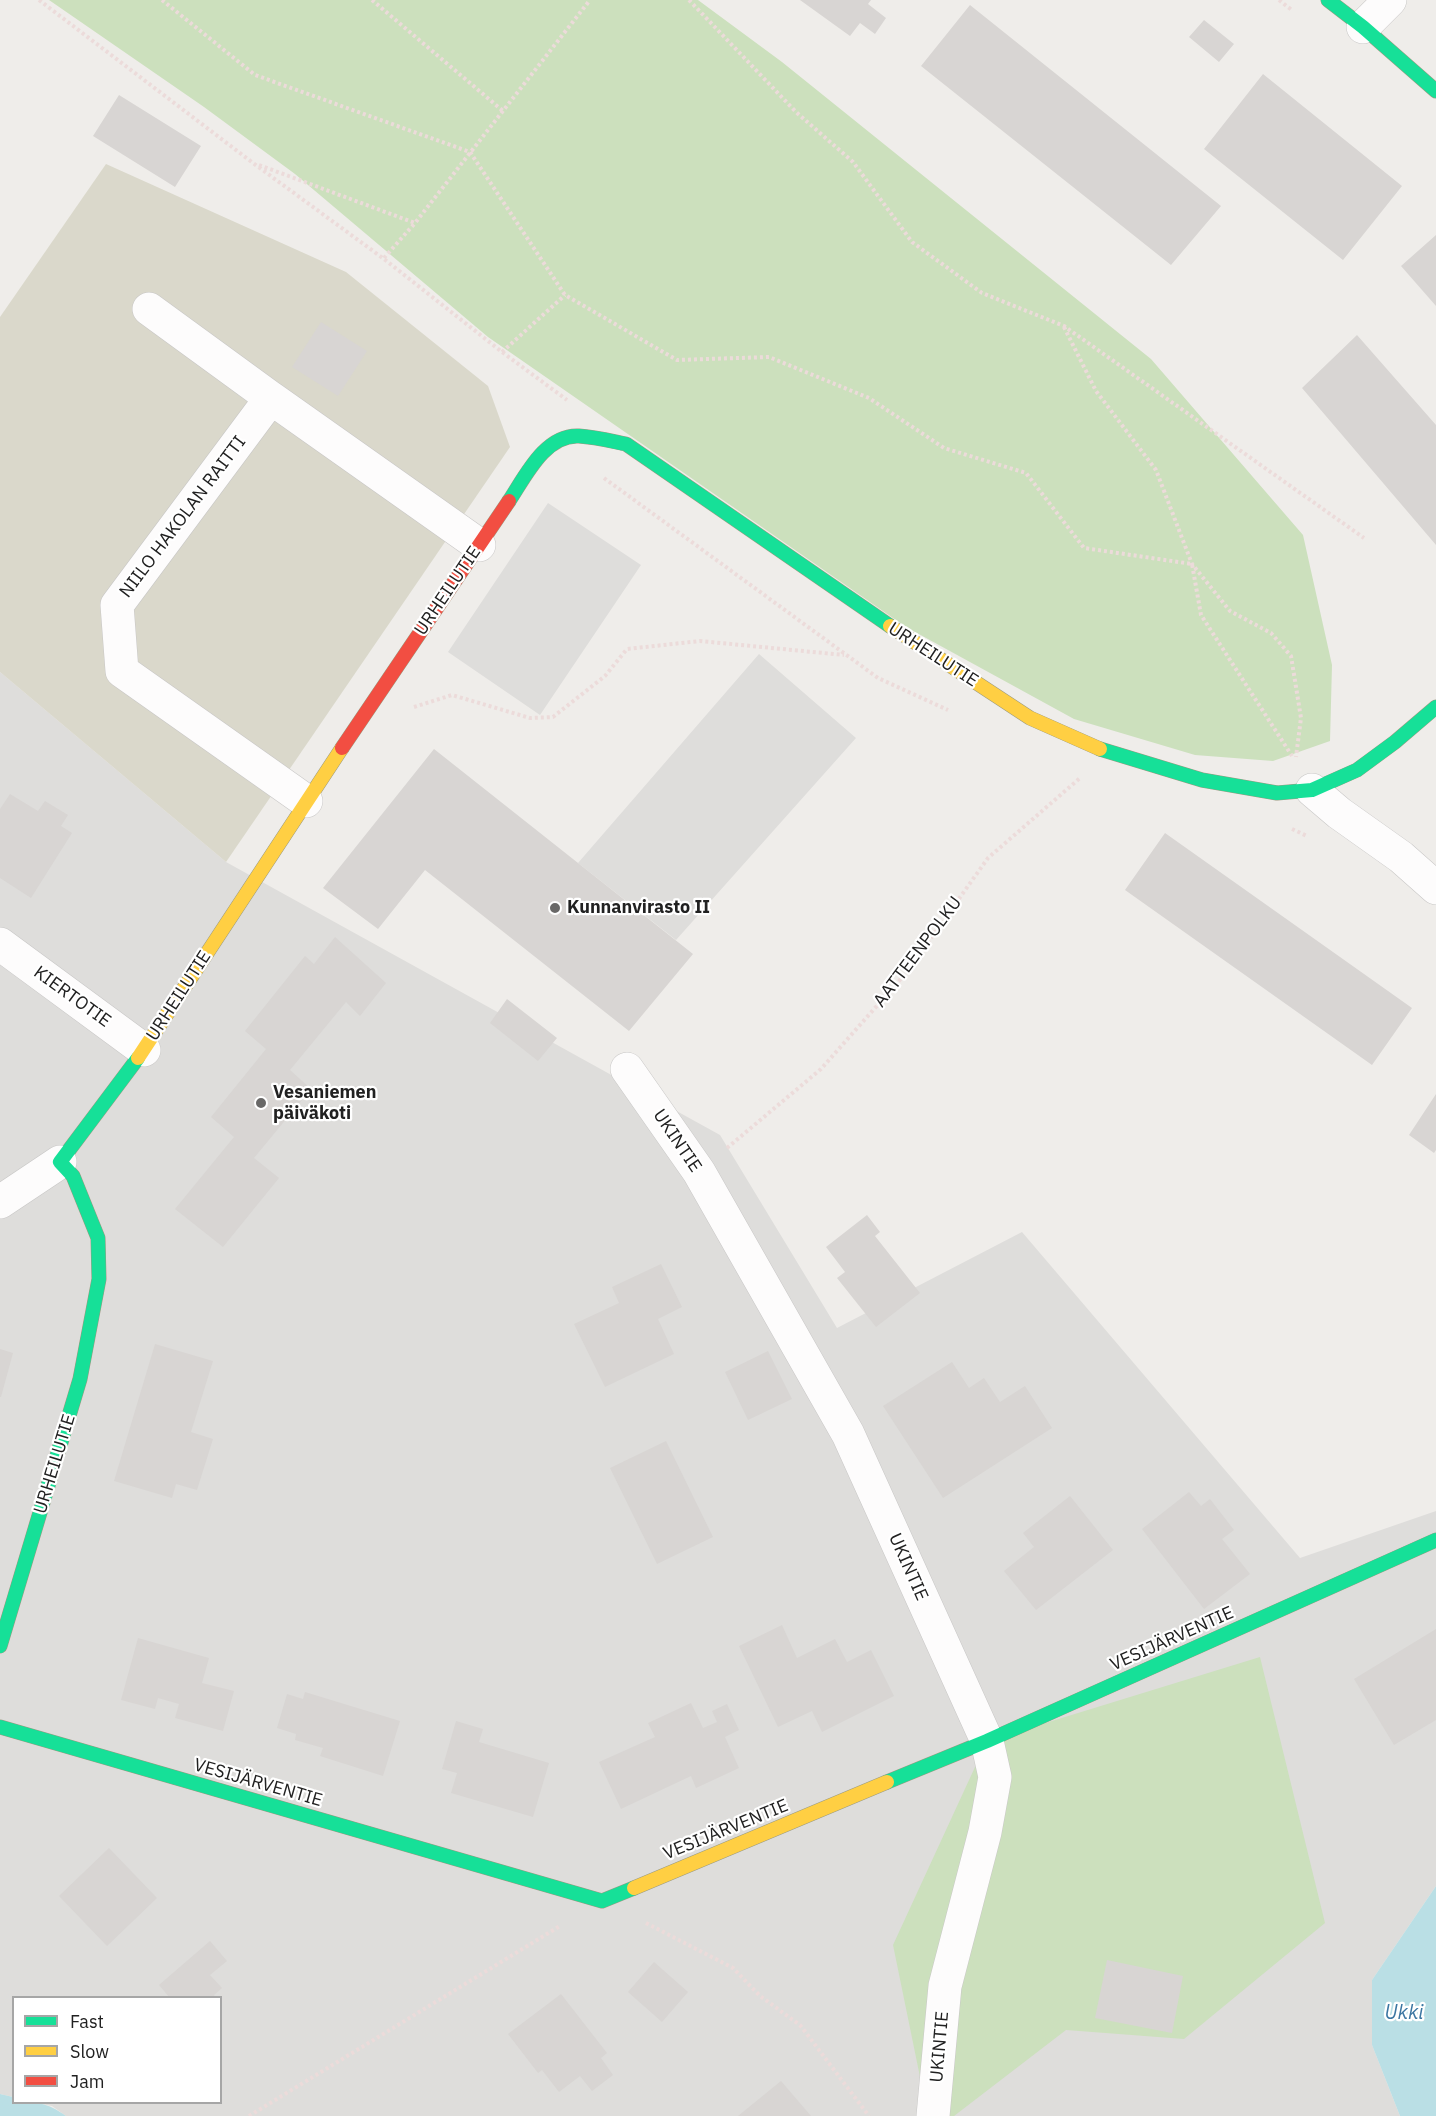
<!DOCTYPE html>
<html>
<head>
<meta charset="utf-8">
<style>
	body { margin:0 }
	#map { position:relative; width:1436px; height:2116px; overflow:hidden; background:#efedea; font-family:"IBM Plex Sans",sans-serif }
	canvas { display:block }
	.legend { position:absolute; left:12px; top:1996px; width:210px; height:108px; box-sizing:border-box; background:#fff; border:2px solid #a6a6a6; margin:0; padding:8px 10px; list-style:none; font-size:18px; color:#212121 }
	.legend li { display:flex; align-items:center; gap:12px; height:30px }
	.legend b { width:30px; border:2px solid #a6a6a6 }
</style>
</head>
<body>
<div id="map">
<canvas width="1436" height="2116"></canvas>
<ul class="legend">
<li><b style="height:8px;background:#16e098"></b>Fast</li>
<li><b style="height:8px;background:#ffcf43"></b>Slow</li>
<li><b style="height:8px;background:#f24e42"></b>Jam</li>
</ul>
</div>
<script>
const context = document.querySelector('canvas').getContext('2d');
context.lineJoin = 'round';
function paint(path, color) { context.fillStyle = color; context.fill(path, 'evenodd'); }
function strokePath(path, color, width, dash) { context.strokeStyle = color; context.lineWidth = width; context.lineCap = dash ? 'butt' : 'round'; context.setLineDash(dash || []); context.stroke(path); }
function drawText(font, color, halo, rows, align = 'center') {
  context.font = font + ' "IBM Plex Sans",sans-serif'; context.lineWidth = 4.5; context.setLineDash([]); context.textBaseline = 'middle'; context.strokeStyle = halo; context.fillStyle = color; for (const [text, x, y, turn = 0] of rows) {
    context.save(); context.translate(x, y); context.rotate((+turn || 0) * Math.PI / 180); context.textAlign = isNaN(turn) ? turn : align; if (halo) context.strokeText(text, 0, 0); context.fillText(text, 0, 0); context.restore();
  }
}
paint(new Path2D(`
	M548 503 641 565 540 715 448 652Z
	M759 654 856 738 676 940 578 863Z
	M0 672 226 862 720 1135 837 1328 1022 1232 1300 1558 1436 1511V1886L1372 1980V2045L1400 2116H66L52 2106 37 2103 220 2102V1998H14L13 2097 0 2094Z`), '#dedddb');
paint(new Path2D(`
	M106 164 346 272 488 386 510 447 226 862 0 672V317Z`), '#dad8cb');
paint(new Path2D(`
	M49 0H698L782 62 1151 359 1303 535 1332 665 1330 741 1273 761 1195 755 1074 719 906 627 488 337 295 174 204 107Z
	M1260 1657 1325 1923 1184 2039 1066 2030 954 2116H928L893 1945 987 1741Z`), '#cce0bd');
paint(new Path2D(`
	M1436 1886V2116H1400L1372 2045V1980Z
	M0 2094 13 2097 14 2102C36 2102 47 2102 66 2116H0Z`), '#badfe5');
paint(new Path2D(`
	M800 0H871L868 4 886 18 875 34 860 23 850 36Z
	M970 5 1221 206 1171 265 921 66Z
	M1204 20 1234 44 1219 62 1189 37Z
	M1263 74 1402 186 1343 260 1204 149Z
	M119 95 201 146 175 187 93 136Z
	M1436 235V306L1401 266Z
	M321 322 367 351 338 396 292 367Z
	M1357 335 1436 425V545L1302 388Z
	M434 749 693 954 629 1031 425 870 378 929 323 888Z
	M10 794 38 811 45 801 68 815 61 826 72 833 31 898 0 878V809Z
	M1165 833 1412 1008 1372 1065 1125 890Z
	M335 937 386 983 360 1016 346 1002 290 1070 311 1089 254 1158 279 1178 223 1247 175 1209 234 1137 211 1117 266 1049 245 1031 305 956 314 964Z
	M507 999 557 1038 538 1061 490 1023Z
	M1436 1094V1150L1434 1153 1409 1135Z
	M867 1215 880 1232 875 1236 920 1293 876 1327 837 1278 845 1272 826 1247Z
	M661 1264 682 1307 658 1319 674 1354 605 1387 574 1324 619 1303 612 1287Z
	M155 1344 213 1361 191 1432 213 1439 197 1490 176 1484 172 1498 114 1481Z
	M0 1349 13 1353 1 1397H0Z
	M768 1351 792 1399 748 1420 725 1372Z
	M952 1362 969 1388 984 1378 1000 1402 1025 1386 1052 1428 943 1498 883 1406Z
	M666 1441 713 1537 657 1564 610 1468Z
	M1189 1492 1201 1506 1210 1499 1234 1530 1222 1539 1250 1574 1204 1609 1142 1529Z
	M1070 1496 1113 1550 1036 1610 1004 1571 1034 1547 1023 1533Z
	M782 1625 797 1658 835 1639 847 1662 871 1650 894 1696 822 1732 812 1711 778 1727 739 1646Z
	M1436 1629V1720L1394 1745 1354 1679Z
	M138 1638 209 1658 202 1683 234 1691 223 1731 175 1718 179 1704 158 1698 155 1709 121 1700Z
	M305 1692 400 1721 383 1776 320 1756 323 1748 295 1740 296 1734 277 1728 287 1694 303 1699Z
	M691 1703 703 1728 717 1722 712 1711 727 1704 739 1730 725 1737 739 1768 696 1788 691 1776 621 1809 599 1762 655 1737 648 1723Z
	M456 1721 483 1729 479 1742 549 1763 533 1817 451 1793 457 1773 442 1769Z
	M109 1848 157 1898 107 1946 59 1896Z
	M210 1941 227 1961 210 1975 222 1988 214 1995 216 1998H170L159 1985Z
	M1107 1960 1183 1976 1172 2033 1095 2018Z
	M654 1962 688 1992 662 2022 628 1992Z
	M561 1994 607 2053 601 2058 613 2075 592 2091 580 2076 559 2092 542 2070 538 2073 508 2034Z
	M781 2081 811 2116H738Z`), '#d8d5d3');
const street = new Path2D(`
	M1363 27 1390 0
	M149 309 271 398
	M1312 790 1339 813 1401 857 1436 888
	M306 801 122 671 117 605 271 398 479 545
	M0 944 144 1050
	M627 1069 699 1172 848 1434 987 1741 995 1777 985 1832 945 1986 933 2116
	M0 1202 60 1162`);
const fast = new Path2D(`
	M1328 0 1363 27 1436 91
	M509 501C525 477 545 434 579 436 595 437 611 441 626 444L890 626
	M1100 749 1202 780 1277 793 1312 790 1357 770 1395 742 1436 707
	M0 1646 80 1379 99 1279 98 1238 73 1176 60 1162 138 1058
	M0 1727 602 1901 634 1888
	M887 1782 987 1741 1436 1540`);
const slow = new Path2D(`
	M890 626 1030 718 1100 749
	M138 1058 342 748
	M634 1888 887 1782`);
const jam = new Path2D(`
	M342 748 509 501`);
strokePath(street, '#c8c7c6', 34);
strokePath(fast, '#9a9a80', 15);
strokePath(slow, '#9a9a80', 15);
strokePath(jam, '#9a9a80', 15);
strokePath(new Path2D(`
	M39 0 253 163 384 259 502 352 567 400
	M162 0 255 75 470 152 565 295 677 360 769 357 869 398 944 448 1026 473 1084 548 1192 564 1201 615 1292 756
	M372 0 503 111
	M689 0 796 112 853 162 912 242 982 293 1064 326 1364 538
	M1279 0 1293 11
	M259 165 415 223 590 0
	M384 258 415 223
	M1064 327 1096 391 1156 470 1192 564 1230 611 1271 633 1291 656 1301 718 1296 757
	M502 352 565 295
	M604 478 878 678 948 710
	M414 707 452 695 530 718 553 717 605 676 627 649 700 641 844 655
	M1292 829 1307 836
	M727 1148 821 1069 906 973 988 858 1080 778
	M646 1923 733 1968 760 1996 800 2025 869 2116
	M249 2116 560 1926`), '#ecdbda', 4, [3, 3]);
strokePath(street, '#fdfcfc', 33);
strokePath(fast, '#16e098', 14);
strokePath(slow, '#ffcf43', 14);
strokePath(jam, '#f24e42', 14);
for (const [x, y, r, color] of [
	[555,908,6,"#696867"],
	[261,1103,6,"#696867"]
]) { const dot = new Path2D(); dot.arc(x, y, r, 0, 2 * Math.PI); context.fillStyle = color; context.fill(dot); strokePath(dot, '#fff', 2); }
drawText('18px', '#212121', '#fff', [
	["NIILO HAKOLAN RAITTI",183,517,-53],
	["URHEILUTIE",448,591,-56],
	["URHEILUTIE",933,655,33],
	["AATTEENPOLKU",918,952,-53],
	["URHEILUTIE",179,996,-57],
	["KIERTOTIE",72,997,36],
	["UKINTIE",677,1141,56],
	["URHEILUTIE",55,1464,-73],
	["UKINTIE",908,1567,66],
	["VESIJÄRVENTIE",1172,1639,-24],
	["VESIJÄRVENTIE",258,1783,16],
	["VESIJÄRVENTIE",726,1830,-22],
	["UKINTIE",940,2047,-85]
]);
drawText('bold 18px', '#212121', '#fff', [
	["Kunnanvirasto II",567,908],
	["Vesaniemen",273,1093],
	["päiväkoti",273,1114]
], 'left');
drawText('italic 20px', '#3c76a2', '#fff', [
	["Ukki",1404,2013]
]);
</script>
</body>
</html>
